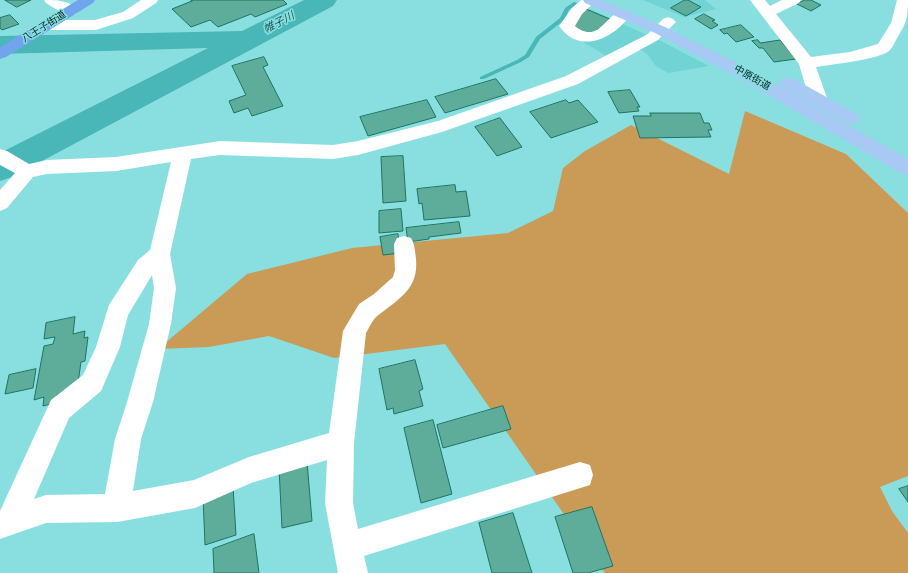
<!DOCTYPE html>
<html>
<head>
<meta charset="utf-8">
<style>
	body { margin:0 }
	canvas { display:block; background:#89dfe0 }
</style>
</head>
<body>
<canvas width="908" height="573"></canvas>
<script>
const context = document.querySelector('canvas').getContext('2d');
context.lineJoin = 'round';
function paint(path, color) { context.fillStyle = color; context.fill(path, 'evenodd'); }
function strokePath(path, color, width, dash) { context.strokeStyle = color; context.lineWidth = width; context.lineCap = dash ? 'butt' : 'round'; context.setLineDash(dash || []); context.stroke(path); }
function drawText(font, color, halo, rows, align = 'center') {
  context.font = font + ' Signika,"Noto Sans JP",sans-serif'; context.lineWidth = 3; context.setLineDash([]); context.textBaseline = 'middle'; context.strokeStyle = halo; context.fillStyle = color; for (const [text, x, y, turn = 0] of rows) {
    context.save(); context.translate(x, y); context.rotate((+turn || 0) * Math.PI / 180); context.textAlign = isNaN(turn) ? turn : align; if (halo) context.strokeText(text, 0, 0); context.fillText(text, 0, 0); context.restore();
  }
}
paint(new Path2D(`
	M643 0H705L716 9 684 17Z
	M579 4 645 34 644 38 608 57 557 26 566 19Z
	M657 39 709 66 668 73 656 66 648 55 639 49Z`), '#71d3d4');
paint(new Path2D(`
	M745 111 846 154 908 213V476L880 487 892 511 908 533V573H605L445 344 334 358 269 336 209 347 158 349 247 274 352 248 508 233 553 211 563 168 585 151 631 125 729 174Z`), '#c99b56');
paint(new Path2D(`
	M574 2 578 3 569 10 564 20 540 39 529 57 521 62 484 79H480V77L517 60 525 55 536 37 560 18 565 8Z`), '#49b6b7');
paint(new Path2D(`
	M304 0H337L333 6 12 177 0 181V153L208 48 0 54V36L242 31Z`), '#49b6b7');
const building = new Path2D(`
	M5 0H31L17 7Z
	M191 0H283L287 4 255 17 251 14 218 27 210 20 191 27 172 9 192 1Z
	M685 0H688L701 7 686 16 671 8Z
	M805 0H811L821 5 811 11 797 4Z
	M586 9 612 20 601 30 598 29 590 36 571 24Z
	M704 14 715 20 712 21 718 25 711 29 695 19Z
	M10 15 19 24 2 30 0 28V18Z
	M741 25 754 37 736 42 727 33 724 34 720 30Z
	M758 40 760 43 780 40 796 59 774 62 763 48H759L752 41Z
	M264 57 268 65 263 67 283 106 252 116 248 108 234 113 229 101 246 95 232 66Z
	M496 79 508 94 445 113 435 97Z
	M630 90 640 107H637L639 111 619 113 608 92Z
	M427 100 436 117 368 136 360 117Z
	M566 100 569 103 578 100 598 122 551 138 530 112Z
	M650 113H700L704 123H709L712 130H708L711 137 640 138 633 116H651Z
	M500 118 522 147 497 156 475 127Z
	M403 156 406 201 383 203 381 157Z
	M455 185 456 192 466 191 470 216 424 220 422 203 419 204 417 189Z
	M401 209 403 231 379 233V211Z
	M459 222 461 233 429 237V239L408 242 406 228Z
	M398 234 400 253 383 255 380 237Z
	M75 317 73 334 85 331 84 338 88 337 85 361 81 362 77 390 57 395 55 403 43 406 44 397 34 400 44 346 53 344 55 337 44 339 46 323Z
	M415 360 423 389 419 391 423 406 394 414 393 408 387 410 379 369Z
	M36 369 33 388 5 394 9 375Z
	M503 406 511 429 443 448 437 425Z
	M433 420 452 494 421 503 404 428Z
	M307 461 312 521 282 528 279 468Z
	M233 486 236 535 205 545 203 496Z
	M908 486V502L899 489Z
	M592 507 613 566 588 573H573L555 517Z
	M513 513 532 573H492L479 523Z
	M254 534 259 573H214L213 549Z`);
paint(building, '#5ead9a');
strokePath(building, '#1e7463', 1);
paint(new Path2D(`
	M44 0C56 0 70 0 78 11L76 14C65 17 55 8 46 3Z
	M141 0H158L156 3 133 18 96 30H48L43 28 40 25 43 22 48 20H95L123 12Z
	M581 0H597L582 14 575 26C602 47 606 6 628 12L630 15C614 39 579 55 559 26L572 8Z
	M750 0H765L770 6 782 0H801L799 3 776 14 811 57 850 52 878 44 891 23 897 0H908C908 20 906 23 896 40 894 44 892 48 889 51 877 60 833 64 816 67L827 98 824 102 818 104 812 102 809 98 799 64Z
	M668 17 673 19 676 22 658 40 578 84 442 132 358 155 333 159 220 155 191 159 170 254 176 288 171 324 153 402 141 439 133 491 194 480 249 457 329 433 343 331 359 304 374 294 393 277 395 270 394 244 397 238 404 236 411 238C415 245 415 251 416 259 419 290 397 300 376 317 372 321 369 328 366 333L354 443 353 503 358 529 580 462 590 465 593 475 590 485 364 556 368 573H338L325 503 327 460 251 483 195 508 117 522 46 523 0 539V511L51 400 83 375 96 347 109 305 138 260 150 250 171 162 116 171 47 174 33 177 7 208 0 211V190L15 173 0 165V149L7 151 29 164 47 160 116 157 220 141 333 145 358 141 438 121 566 76 648 34 663 19ZM152 275 154 288 149 324 127 402 115 439 105 494 46 495 34 499 69 418 101 391 120 347 128 315Z`), '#fff');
paint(new Path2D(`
	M583 0H602L665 27 751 70 908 159V175L901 173 739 78 655 33 585 3Z
	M788 78 794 79 857 114 860 118 857 122 851 124 845 122 782 87 780 83 782 79Z`), '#a9c9f5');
paint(new Path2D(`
	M78 0H95L93 3 6 57 0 59V47Z`), '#70a5ee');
drawText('10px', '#002627', '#89dfe0', [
	["八王子街道",44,27,-32],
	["中原街道",752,78,29]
]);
drawText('italic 11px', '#1a5859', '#89dfe0', [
	["帷子川",279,23,-28]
]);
</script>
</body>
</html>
